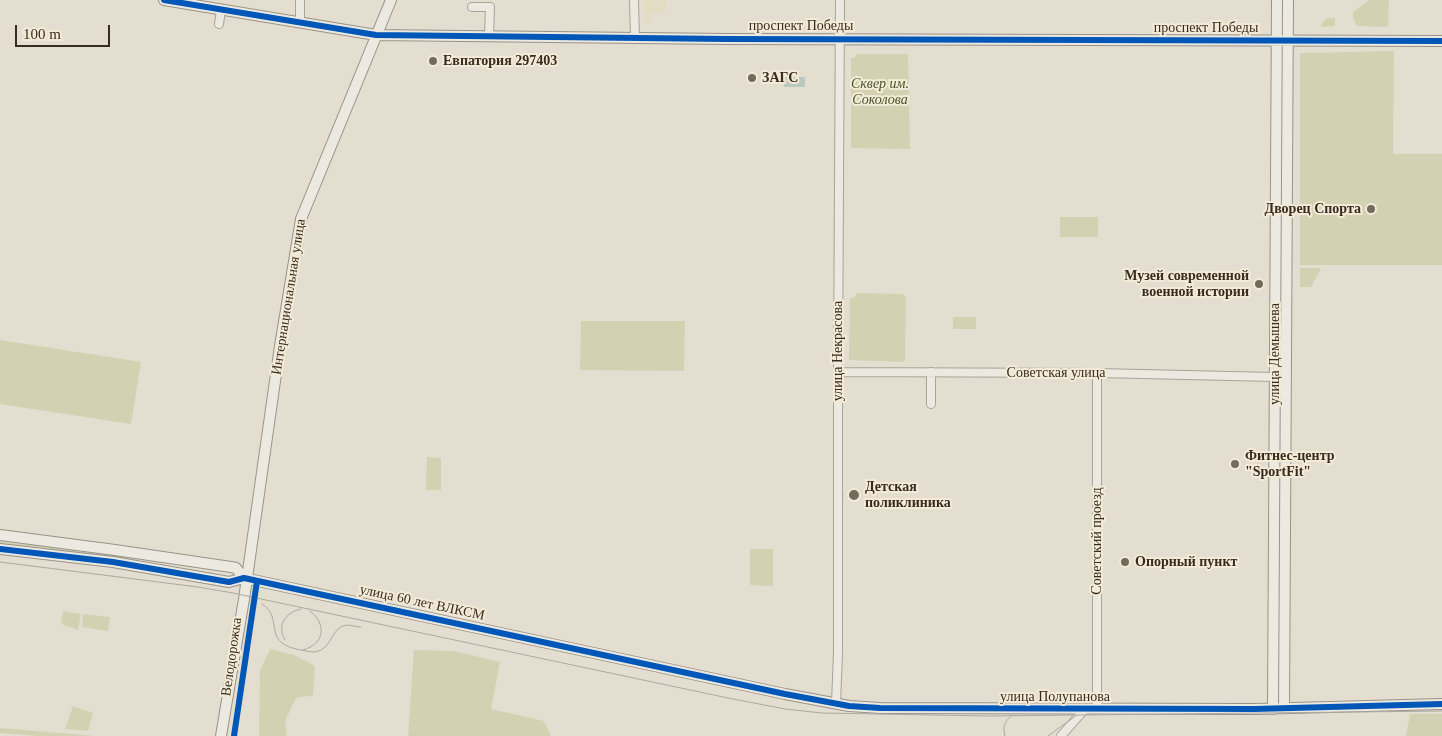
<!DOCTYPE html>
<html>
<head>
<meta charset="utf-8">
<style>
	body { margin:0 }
	#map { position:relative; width:1442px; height:736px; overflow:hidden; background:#e3ded0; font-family:"Times New Roman",serif }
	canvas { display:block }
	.scale { position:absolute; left:15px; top:25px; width:95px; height:22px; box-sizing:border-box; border:2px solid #382c21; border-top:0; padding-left:6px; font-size:15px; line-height:18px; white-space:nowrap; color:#382c21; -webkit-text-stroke:4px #f3ebd7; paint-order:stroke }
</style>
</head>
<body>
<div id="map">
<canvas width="1442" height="736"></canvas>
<div class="scale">100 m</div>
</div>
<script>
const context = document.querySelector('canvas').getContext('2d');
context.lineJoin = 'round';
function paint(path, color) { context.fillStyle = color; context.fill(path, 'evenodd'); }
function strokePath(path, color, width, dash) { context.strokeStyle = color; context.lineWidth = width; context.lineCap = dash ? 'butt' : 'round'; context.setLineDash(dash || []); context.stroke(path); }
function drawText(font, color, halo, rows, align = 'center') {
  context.font = font + ' "Times New Roman",serif'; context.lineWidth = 4; context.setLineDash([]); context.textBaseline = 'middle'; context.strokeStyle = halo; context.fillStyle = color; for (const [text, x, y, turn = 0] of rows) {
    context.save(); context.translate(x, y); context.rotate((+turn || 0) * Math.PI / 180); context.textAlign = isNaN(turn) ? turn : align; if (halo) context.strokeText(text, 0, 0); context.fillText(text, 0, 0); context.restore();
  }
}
paint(new Path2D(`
	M644 0H666V11L658 14H647V18L651 19V23H644Z`), '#e2dcc2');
paint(new Path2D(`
	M1370 0H1389L1388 27 1357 26 1353 18V12Z
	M1326 18H1335V26L1320 27Z
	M1394 51 1393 154H1442V265H1300V53Z
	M857 54H908L910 149 851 148V58H854Z
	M1280 56H1284L1281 371H1280Z
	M1060 217H1098V237H1060Z
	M1300 268H1321L1311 287H1300Z
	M857 293 903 294 906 297 905 360 904 362 849 360 850 299 855 297Z
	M953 317H976V329H953Z
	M581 321H685L684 371 580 370Z
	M0 340 141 362 131 424 0 404Z
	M1280 382 1281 383 1280 612 1278 613Z
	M427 457 441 458V490H426Z
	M0 541 108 555V557L0 544Z
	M750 549H773V586L750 585Z
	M63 611 81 614 78 630 61 624Z
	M83 614 110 617 108 631 82 627Z
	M270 649 294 655 315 666 313 695 296 698 285 721 287 736H259L260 671Z
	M414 650 454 651 500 662 491 709 544 721 551 736H408Z
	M73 706 93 713 88 731 65 729Z
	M1410 714H1442V736H1406Z
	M0 728 96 736H38L0 733Z`), '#d2d2b3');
paint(new Path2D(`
	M784 77H805V87H784Z`), '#bac9c0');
const street = new Path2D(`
	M300 0V23
	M634 0 635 37
	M472 7H490L489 36
	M219 24 221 10
	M838 372 1097 373 1275 377
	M931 404V372
	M836 703 838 653V372L840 0
	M1097 709V373
	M1061 736 1084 710`);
const secondary = new Path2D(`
	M164 0 376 35 727 39 1442 41
	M0 535 115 550 231 567 236 568 244 578
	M0 549 113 562 229 582 244 578 785 694 849 706 880 708 1254 709 1442 704
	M1284 708 1288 0
	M1273 709 1277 0
	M221 736 244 599 280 346 301 219 391 0`);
strokePath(street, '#a9a398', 10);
strokePath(secondary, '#989388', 12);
strokePath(street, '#ece9e1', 8);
strokePath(secondary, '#ece9e1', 10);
strokePath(new Path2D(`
	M0 562 198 587 233 593 728 698 785 709 822 713 988 716 1442 711
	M262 604C284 617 262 641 296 649 302 650 309 652 315 652 332 650 331 627 346 625 351 625 357 627 361 627
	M285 640C276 625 286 612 301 609
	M303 650C325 644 327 624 310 611
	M1005 736C1002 727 1005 721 1012 715
	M1048 736 1077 715`), '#ada8a1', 1);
strokePath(new Path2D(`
	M164 0 376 35 727 39 1442 41
	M0 549 113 562 229 582 244 578 785 694 849 706 880 708 1254 709 1442 704
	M234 736 257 581`), '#0057b8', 6);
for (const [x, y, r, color] of [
	[433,61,5,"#746a5e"],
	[752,78,5,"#746a5e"],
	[1371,209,5,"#746a5e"],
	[1259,284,5,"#746a5e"],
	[1235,464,5,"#746a5e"],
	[854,495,6,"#746a5e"],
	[1125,562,5,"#746a5e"]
]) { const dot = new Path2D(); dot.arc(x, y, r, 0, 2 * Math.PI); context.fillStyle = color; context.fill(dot); strokePath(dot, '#f3ebd7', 2); }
drawText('14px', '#382c21', '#f3ebd7', [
	["проспект Победы",801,26],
	["проспект Победы",1206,28],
	["Интернациональная улица",289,297,-81],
	["улица Некрасова",838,351,-90],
	["улица Демышева",1275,354,-90],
	["Советская улица",1056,373],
	["Советский проезд",1097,541,-90],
	["улица 60 лет ВЛКСМ",422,603,12],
	["Велодорожка",232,657,-82],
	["улица Полупанова",1055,697]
]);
drawText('bold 14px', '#382c21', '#f3ebd7', [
	["Евпатория 297403",443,61],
	["ЗАГС",762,78],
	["Дворец Спорта",1361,209,"right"],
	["Музей современной",1249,276,"right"],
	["военной истории",1249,292,"right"],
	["Фитнес-центр",1245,456],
	["\"SportFit\"",1245,472],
	["Детская",865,487],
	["поликлиника",865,503],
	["Опорный пункт",1135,562]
], 'left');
drawText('italic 14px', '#485229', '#f3ebd7', [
	["Сквер им.",880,84],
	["Соколова",880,100]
]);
</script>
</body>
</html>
